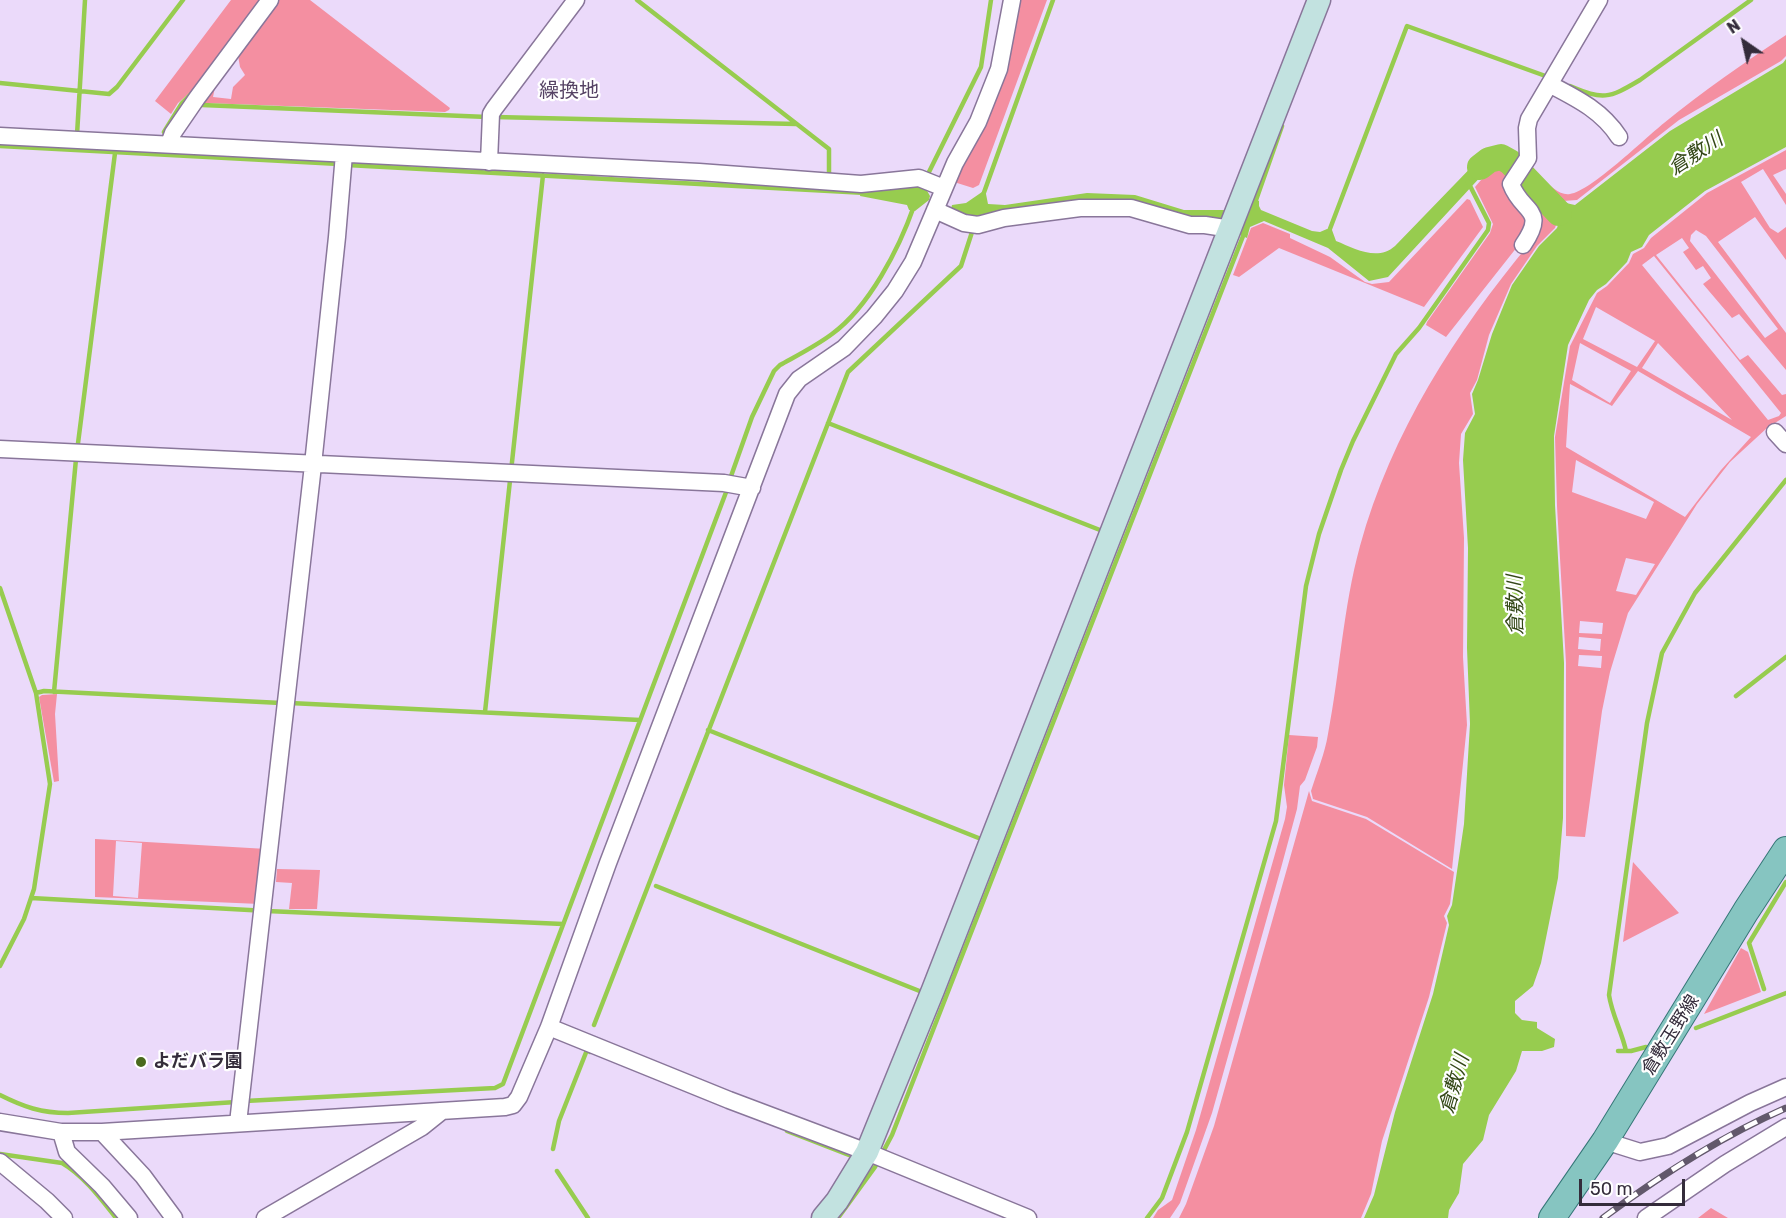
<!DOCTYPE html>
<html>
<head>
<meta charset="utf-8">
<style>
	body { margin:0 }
	#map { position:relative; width:1786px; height:1218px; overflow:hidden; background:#ebdafa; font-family:Rubik,sans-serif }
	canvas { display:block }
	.north { position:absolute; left:1714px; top:12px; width:60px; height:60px; -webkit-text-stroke:4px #fff; paint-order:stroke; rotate:326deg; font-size:16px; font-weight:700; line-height:24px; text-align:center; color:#342c3b }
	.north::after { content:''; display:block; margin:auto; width:21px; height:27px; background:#342c3b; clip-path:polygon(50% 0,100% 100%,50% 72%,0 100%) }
	.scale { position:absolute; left:1579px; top:1179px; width:106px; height:27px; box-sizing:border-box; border:3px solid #342c3b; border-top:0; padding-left:8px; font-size:18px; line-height:21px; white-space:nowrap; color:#342c3b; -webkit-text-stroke:4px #fff; paint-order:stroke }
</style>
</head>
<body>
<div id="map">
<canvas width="1786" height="1218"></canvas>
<div class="north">N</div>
<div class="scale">50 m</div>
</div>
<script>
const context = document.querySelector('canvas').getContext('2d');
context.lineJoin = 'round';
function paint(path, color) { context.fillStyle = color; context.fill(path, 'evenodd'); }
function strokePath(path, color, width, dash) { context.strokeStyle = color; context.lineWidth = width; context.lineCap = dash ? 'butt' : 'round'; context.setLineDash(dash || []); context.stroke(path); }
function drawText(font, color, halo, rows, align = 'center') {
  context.font = font + ' Rubik,"Noto Sans JP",sans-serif'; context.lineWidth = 4.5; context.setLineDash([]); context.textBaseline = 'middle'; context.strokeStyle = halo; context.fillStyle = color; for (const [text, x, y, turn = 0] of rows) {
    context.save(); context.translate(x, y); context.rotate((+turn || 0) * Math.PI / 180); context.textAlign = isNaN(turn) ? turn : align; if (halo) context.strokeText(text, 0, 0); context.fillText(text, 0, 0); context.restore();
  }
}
paint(new Path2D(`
	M231 0H261L194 89 178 103 171 114 155 101Z
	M276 0H310L450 108 449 110 445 112 205 103 202 101 215 87 213 97 231 99 233 87 245 75 240 67 237 50Z
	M1016 0H1047L979 185 973 188 954 182Z
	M1786 35V56L1781 61 1679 120 1577 200 1563 201 1539 183 1542 180C1550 185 1560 196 1570 194 1591 191 1644 139 1664 123 1703 91 1744 63 1786 35Z
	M1786 150V169L1773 175 1786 194V205L1763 169 1741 182 1770 228 1778 233 1786 227V260L1755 217 1718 242 1786 333V370L1739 314 1732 318 1703 284 1711 278 1703 266 1696 270 1683 252 1689 248 1682 238 1656 255 1740 360 1748 355 1782 395 1786 394V416L1767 428 1730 462 1697 504 1628 613 1610 672 1602 711 1585 837 1566 836V663L1557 506 1555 437 1570 346 1597 293 1607 286 1629 263 1633 254 1644 248 1651 238 1707 193ZM1696 230 1706 236 1778 329 1765 338 1690 241 1691 235ZM1654 256 1781 413 1779 416 1768 420 1642 265ZM1596 307 1655 341 1637 367 1583 339ZM1580 343 1631 371 1610 403 1572 380ZM1658 343 1732 420 1642 368ZM1638 371 1751 437 1721 470 1685 517 1566 447 1570 384 1612 406ZM1576 460 1654 502 1646 519 1572 492ZM1626 558 1655 564 1636 595 1616 591ZM1580 621 1603 623 1602 634 1579 633ZM1579 637 1601 639 1600 651 1578 649ZM1579 655 1602 656 1601 668 1578 666Z
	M1497 167H1505L1513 174 1527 212 1521 242 1446 337 1426 325 1427 322 1490 233 1493 224 1475 187 1488 172Z
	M1527 191 1530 192 1532 198 1557 222 1555 228 1537 246 1511 284 1489 335 1477 380 1470 393 1473 414 1461 434 1459 463 1464 538 1463 657 1467 725 1452 869 1367 817 1313 799 1311 791C1317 772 1325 753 1328 734 1340 672 1343 608 1360 546 1391 433 1456 332 1530 243L1525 194Z
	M1467 199 1470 200 1483 227 1424 307 1279 248 1239 277 1233 275 1251 228 1263 223 1290 234V238L1330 257 1365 282 1372 284 1389 282Z
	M57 694 55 714 59 781 54 782 39 697 42 695Z
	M1289 735 1318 737 1317 747 1305 780 1300 786 1297 809 1281 868 1212 1113 1180 1203 1170 1218H1153L1158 1210 1172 1200 1196 1130 1285 819 1287 807 1284 785Z
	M1309 791 1312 801 1366 819 1454 872 1450 904 1444 916 1447 923 1429 997 1382 1141 1371 1194 1361 1218H1179L1186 1204 1214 1126Z
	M95 839 267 849 260 904 95 897ZM116 841 142 843 138 898 113 896Z
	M1633 862 1679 913 1623 942Z
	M277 869 320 870 317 909H289L292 883 276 882Z
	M1741 948 1748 952 1761 992 1704 1014Z
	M1711 1208 1728 1218H1698Z`), '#f48fa1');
paint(new Path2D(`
	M1786 59V147L1705 191 1649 235 1642 247 1631 252 1627 262 1606 284 1597 290 1589 300 1568 345 1554 436 1555 505 1564 663 1563 818 1558 878 1541 963 1533 986 1515 1001V1013L1522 1020 1537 1022V1028L1555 1039 1554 1047 1542 1051H1522L1516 1071 1489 1115 1483 1140 1463 1164 1459 1193 1449 1210 1448 1218H1364L1374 1195 1395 1112 1433 994 1449 925 1447 916 1452 905 1464 824 1470 724 1467 648 1468 548 1463 460 1465 433 1475 414 1472 394 1478 380 1492 334 1512 285 1539 246 1557 228 1559 222 1533 197 1532 191 1537 185C1553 190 1555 202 1575 205L1670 131 1783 63Z
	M1502 151 1512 158 1508 164 1494 166 1485 172 1388 277 1369 281 1328 248 1264 221 1250 227 1247 238 1240 235 1243 228 1242 227 1186 219 1132 203 975 219 951 209 952 205 966 203 982 192 986 194 988 204 1005 205 1087 193 1135 195 1184 210H1227L1250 204 1254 199 1259 201V206L1261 210 1312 231 1320 232 1327 229 1332 230 1336 241C1354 248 1377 262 1395 246L1484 154Z
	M917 184 925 187 930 196 929 200 915 211 909 210 907 205 860 196 861 191 882 190Z`), '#97cc4f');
strokePath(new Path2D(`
	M637 0 829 149V177
	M0 83 109 94 117 87 183 0
	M1570 86C1603 100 1608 99 1640 80L1751 0
	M199 103 202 105 487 117
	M495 117 796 124
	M164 132 182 103 190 95
	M77 135 85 0
	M0 146 339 164
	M347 165 866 193
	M927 176 981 67 991 0
	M982 198 1053 0
	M1255 203 1282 126
	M1328 234 1407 26 1551 78
	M828 423 1105 532
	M730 479 752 417 774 371 780 365C798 355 816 346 832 334 869 307 899 249 914 206
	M0 588 36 693 50 784 34 889 24 919 0 966
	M54 692 76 459 115 153
	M36 693 44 691 281 703
	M1736 696 1786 657
	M290 703 640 720
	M485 712 543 175
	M708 730 981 839
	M656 886 922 992
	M31 898 267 911 563 924
	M1764 989 1749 943 1786 882
	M594 1025 848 372 961 266 973 229
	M1696 1028 1786 993
	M1618 1051H1631L1646 1047
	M1626 1051C1622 1032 1612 1015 1609 995L1647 723 1662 653 1695 593 1786 480
	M0 1095C24 1107 41 1113 68 1113L236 1102
	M245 1101 495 1088 503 1084 728 487
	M787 1131 854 1157
	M553 1149 559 1121 587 1050 590 1052
	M0 1154 62 1163C83 1175 101 1199 116 1218
	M557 1171 588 1218
	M838 1218 875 1167 892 1135 1245 231
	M1147 1218 1162 1198 1187 1132 1276 821 1306 586 1319 534 1341 470 1353 441 1396 354 1419 328 1488 230 1489 223 1468 182`), '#97cc4f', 4.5);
strokePath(new Path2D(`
	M1480 167 1489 160 1501 157 1510 162 1559 213`), '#97cc4f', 26);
const street = new Path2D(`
	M1551 85C1578 99 1602 111 1619 137
	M0 136 699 172 861 184 919 178 944 188
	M169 144 173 133 197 98 270 0
	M489 162 491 114 494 109 576 0
	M935 210 964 223 978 225 1004 218 1080 208H1131L1190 225H1205L1231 229
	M1523 245C1548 208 1522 214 1511 184L1528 158 1527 128 1529 119 1599 0
	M1775 432 1786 444
	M0 449 724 483 752 488
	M549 1027 729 1100 867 1152 1028 1218
	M0 1122 61 1132H102L505 1107 513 1105 519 1097 549 1027 608 863 787 394 799 379 844 348 874 317 895 291 913 262 955 163 978 122 999 69 1012 0
	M238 1123 312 474 337 237 344 154
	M61 1132 67 1152 102 1186 129 1218
	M102 1132 143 1176 174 1218
	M1605 1141 1640 1152 1668 1146 1750 1103 1786 1087
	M0 1162 47 1201 64 1218
	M265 1218 422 1127 442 1111
	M1646 1218 1725 1164 1786 1127`);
const secondary = new Path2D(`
	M823 1218 837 1201 867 1152 933 990 1319 0`);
const primary = new Path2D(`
	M1552 1218 1605 1141 1746 911 1786 850`);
strokePath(street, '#89769a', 19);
strokePath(secondary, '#89769a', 25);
strokePath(primary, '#357677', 28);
strokePath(street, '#fff', 16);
strokePath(secondary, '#c2e2e0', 22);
strokePath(primary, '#86c5c1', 26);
const rail = new Path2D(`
	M1603 1218C1661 1175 1720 1137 1786 1108`);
strokePath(rail, '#62586b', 7);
strokePath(rail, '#fff', 4.5, [14]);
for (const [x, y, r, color] of [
	[141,1062,6,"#4a691e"]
]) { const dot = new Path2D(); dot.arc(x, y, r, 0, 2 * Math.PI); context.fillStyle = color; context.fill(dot); strokePath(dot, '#fff', 2); }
drawText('18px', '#342c3b', '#fff', [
	["倉敷玉野線",1671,1035,-58]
]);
drawText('bold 18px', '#342c3b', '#fff', [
	["よだバラ園",153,1062]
], 'left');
drawText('20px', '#564365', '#fff', [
	["繰換地",569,91]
]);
drawText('italic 20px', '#344817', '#fff', [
	["倉敷川",1696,154,-33],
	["倉敷川",1516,605,-91],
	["倉敷川",1455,1084,-74]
]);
</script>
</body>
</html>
